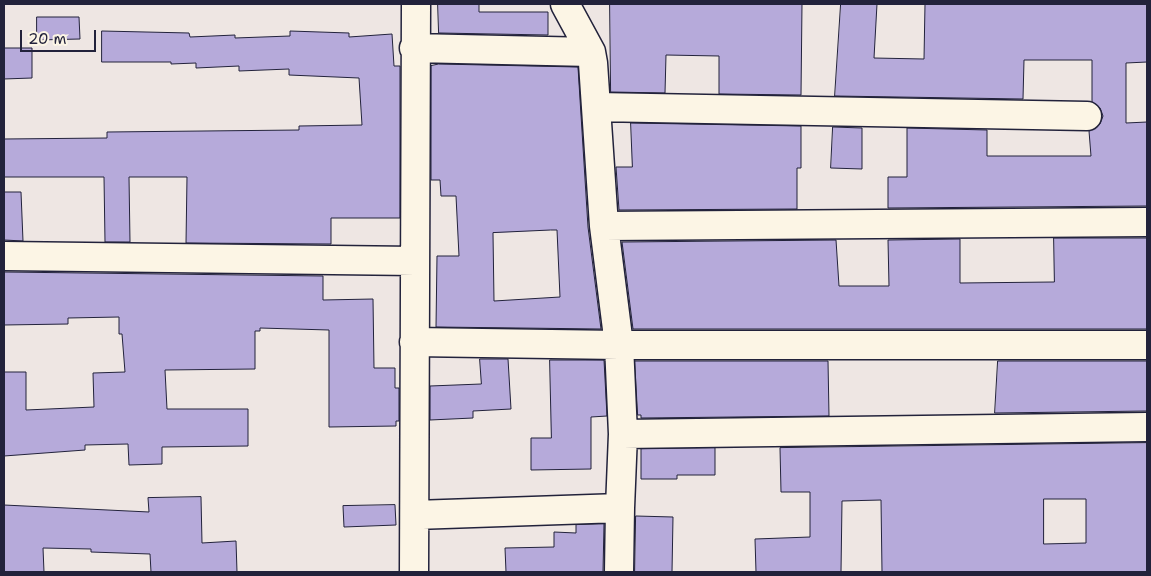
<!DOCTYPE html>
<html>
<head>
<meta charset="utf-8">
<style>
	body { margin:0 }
	#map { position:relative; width:1151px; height:576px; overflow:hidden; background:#eee6e3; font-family:"Shantell Sans",sans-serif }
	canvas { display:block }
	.frame { position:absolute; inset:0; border:5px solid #22223b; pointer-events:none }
	.scale { position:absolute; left:20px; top:30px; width:76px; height:22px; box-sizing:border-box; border:2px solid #22223b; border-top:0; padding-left:6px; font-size:15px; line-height:18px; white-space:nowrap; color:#22223b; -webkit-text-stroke:4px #fcf5e5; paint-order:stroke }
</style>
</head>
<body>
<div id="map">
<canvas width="1151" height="576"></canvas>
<div class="frame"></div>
<div class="scale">20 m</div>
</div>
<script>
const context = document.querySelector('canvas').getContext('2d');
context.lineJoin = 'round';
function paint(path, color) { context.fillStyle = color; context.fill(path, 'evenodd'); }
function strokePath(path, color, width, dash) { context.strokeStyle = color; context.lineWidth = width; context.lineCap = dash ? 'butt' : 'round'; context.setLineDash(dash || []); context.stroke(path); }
const building = new Path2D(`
	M438 4H479V12H548V35L439 33Z
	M610 4H802L801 95 719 94V56L666 55 665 93 611 92Z
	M841 4H877L874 58 924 59 925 4H1147V62L1126 63V123L1147 122V206L888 208V177H907V128L987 130V156H1091L1089 131 1100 124 1103 116 1100 108 1092 102V60H1024L1023 99 835 96Z
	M37 17H79L80 39 37 40Z
	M102 31 189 33 190 37 235 35V38L290 36V31L349 33V37L392 34 394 66H400V218H331V244L186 243 187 177H129L130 242H105L104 177H4V139L107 138V132L299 130V126L362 125 359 78 289 75V69L239 71V66L196 68V63L171 64V62H102Z
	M4 48H32V78L4 79Z
	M439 64 578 67 588 227 601 329 436 327 437 256H459L456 196H441L440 180H431V66ZM551 230H557L560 297 494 301 493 233Z
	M631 123 801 126V168H797V209L619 210 616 167H632Z
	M833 127 862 128V169L831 168Z
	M4 192H21L23 241 4 240Z
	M1054 238H1147V329H633L622 242 836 240 839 286H889L888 240 960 239V283L1054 282Z
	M4 272 323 276V300L373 299 374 368H395V388H399V421H396V426L329 427V330L260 328V331H255V369L165 370 167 409H248V446L162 447V464L129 465 128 444 85 445V450L4 456V372H26V410L94 407 93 373 125 372 122 334H119V317L68 318V324L4 325Z
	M480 359H508L511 409 473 411V418L430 420V386L481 384Z
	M550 360H604L607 416 591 417V469L531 470V438H551Z
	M635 361H828L829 416 641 418V415H638Z
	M998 361H1147V411L995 413Z
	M1147 443V572H882L881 500 842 501 841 572H756L755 539 810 537V492H781L780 448ZM1044 499H1086V543L1044 544Z
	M715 448V475H677V479H641V449Z
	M201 497 202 543 236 541 237 572H151L150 554 91 552V549L43 548 44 572H4V505L149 512 148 498Z
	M395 505 396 525 344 527 343 506Z
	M636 516 673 517 672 572H635Z
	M604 524 603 572H506L505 548 554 547V532L576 533V525Z`);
paint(building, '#b6aada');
strokePath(building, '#22223b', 1);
const minor = new Path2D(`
	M565 4 591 52 593 63 604 226 619 345 623 434 620 508
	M414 48 591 52
	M596 107 1087 116
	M604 226 1147 222
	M4 256 415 261
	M414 342 619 345H1147
	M623 434 1147 427
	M415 515 620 508 619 572
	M414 572 416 4`);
strokePath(minor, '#22223b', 31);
strokePath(minor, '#fcf5e5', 28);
</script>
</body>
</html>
